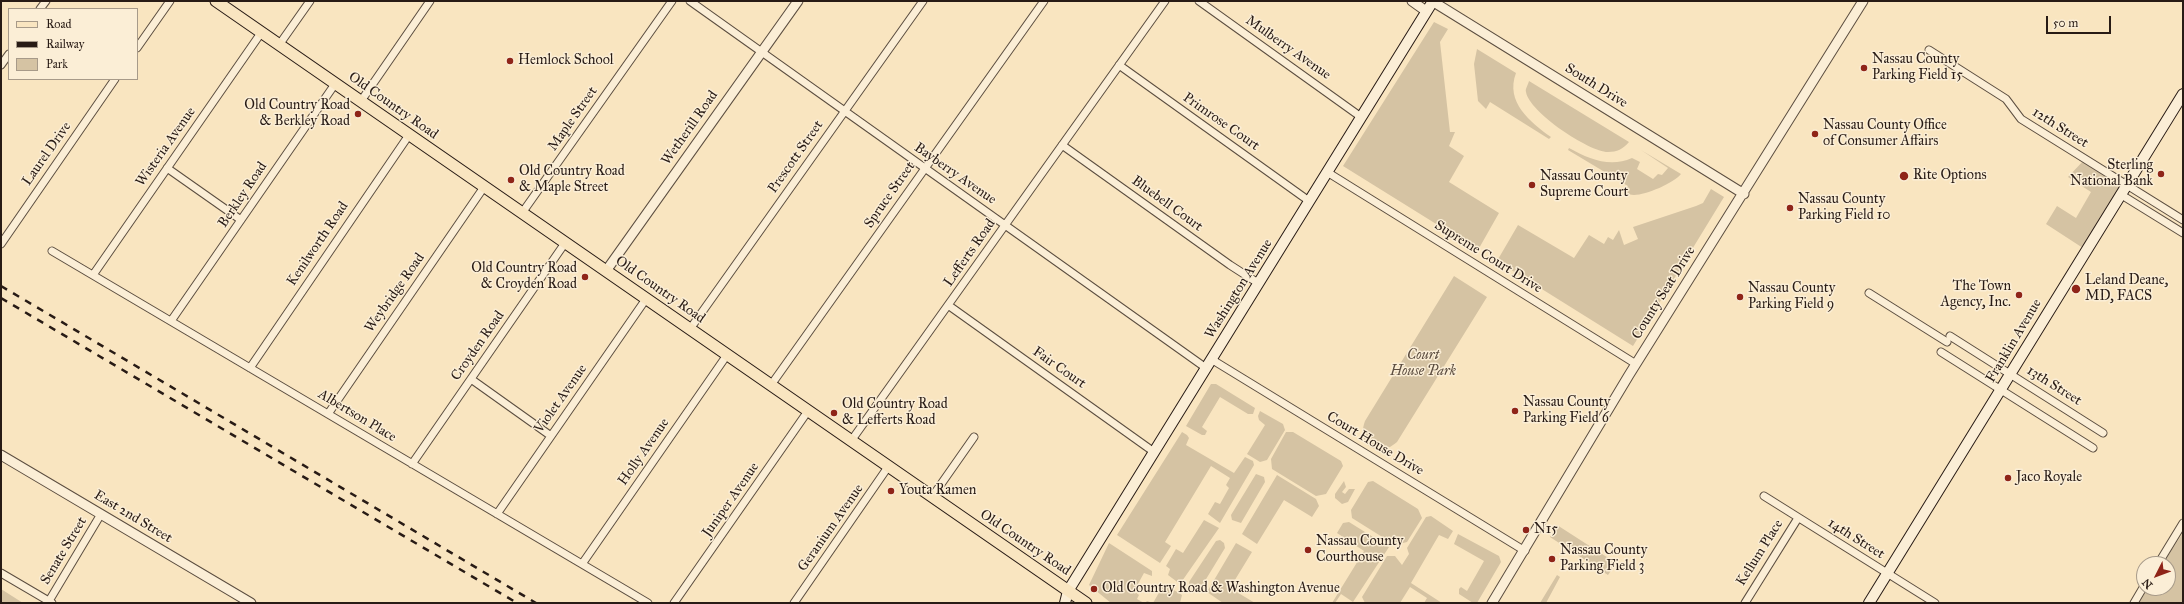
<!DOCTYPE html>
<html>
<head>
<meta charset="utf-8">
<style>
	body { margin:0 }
	#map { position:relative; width:2184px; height:604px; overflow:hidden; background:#f9e5c0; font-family:"IM FELL Great Primer",serif }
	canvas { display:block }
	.frame { position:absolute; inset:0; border:2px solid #281b15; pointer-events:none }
	.legend { position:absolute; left:8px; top:8px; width:130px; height:72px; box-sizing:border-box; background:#fbeed6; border:1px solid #a79a89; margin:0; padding:5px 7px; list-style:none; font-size:12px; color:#281b15 }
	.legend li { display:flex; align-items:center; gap:8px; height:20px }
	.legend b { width:20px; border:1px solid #a79a89 }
	.north { position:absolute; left:2136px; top:556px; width:40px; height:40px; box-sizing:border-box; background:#fbeed6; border:1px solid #a79a89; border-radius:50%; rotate:228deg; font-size:11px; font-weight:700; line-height:16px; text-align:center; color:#281b15 }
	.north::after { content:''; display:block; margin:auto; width:14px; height:18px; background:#8f2418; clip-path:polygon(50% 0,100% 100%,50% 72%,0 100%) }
	.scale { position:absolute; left:2046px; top:16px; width:65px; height:18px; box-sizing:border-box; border:2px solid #281b15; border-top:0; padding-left:5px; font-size:12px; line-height:14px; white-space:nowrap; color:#281b15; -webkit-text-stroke:3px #fbeed6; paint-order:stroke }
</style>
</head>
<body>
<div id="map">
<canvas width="2184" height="604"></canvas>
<div class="frame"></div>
<ul class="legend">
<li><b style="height:5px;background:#f9e5c0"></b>Road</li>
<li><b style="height:5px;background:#281b15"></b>Railway</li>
<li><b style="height:11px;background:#d5c3a3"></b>Park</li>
</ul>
<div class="north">N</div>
<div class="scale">50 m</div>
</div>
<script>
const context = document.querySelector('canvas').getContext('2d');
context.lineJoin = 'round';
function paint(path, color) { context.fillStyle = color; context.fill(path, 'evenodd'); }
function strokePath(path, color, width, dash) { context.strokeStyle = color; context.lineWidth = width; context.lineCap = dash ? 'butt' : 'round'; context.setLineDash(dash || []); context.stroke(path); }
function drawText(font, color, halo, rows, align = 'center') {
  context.font = font + ' "IM FELL Great Primer",serif'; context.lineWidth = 3; context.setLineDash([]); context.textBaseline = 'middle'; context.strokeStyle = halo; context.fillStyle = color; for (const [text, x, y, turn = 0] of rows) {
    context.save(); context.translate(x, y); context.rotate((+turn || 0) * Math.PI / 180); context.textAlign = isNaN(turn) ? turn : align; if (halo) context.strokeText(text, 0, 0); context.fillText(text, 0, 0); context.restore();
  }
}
paint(new Path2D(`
	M1434 22 1448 29 1440 42 1450 132H1455L1449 146 1464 156 1449 182 1499 213 1478 250 1343 166Z
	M1477 49 1516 73C1505 102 1530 122 1551 137L1549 139 1490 102 1486 109 1478 101 1474 64Z
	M1529 81 1629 142C1623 149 1617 152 1608 152 1589 152 1529 112 1526 92 1525 89 1528 85 1529 81Z
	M1569 148C1589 159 1610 168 1632 158L1640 162 1637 169 1653 179 1658 174 1662 175 1668 168 1641 150 1681 174C1674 183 1646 195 1634 195 1631 195 1627 194 1624 192L1628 186 1568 150Z
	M2085 159 2126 184 2086 250 2046 224 2057 206 2076 218 2091 192 2068 177Z
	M1711 189 1724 197 1633 346 1497 261 1518 225 1574 258 1589 235 1604 244 1608 237 1613 240 1619 230 1624 245 1638 239 1633 227 1696 206 1703 203Z
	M1454 276 1487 297 1397 442C1378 459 1356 445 1365 421Z
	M1211 384H1216L1255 408 1253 414H1248L1220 397 1202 427 1207 431 1205 435H1202L1186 426Z
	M1260 411 1283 424 1285 430 1267 460 1260 462 1247 454 1265 425 1259 420 1258 416Z
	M1182 432 1187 435 1189 438 1186 445 1234 473 1245 457 1253 461 1254 465 1220 523 1208 514 1215 502 1220 504 1229 488 1226 485 1230 478 1211 466 1165 542 1171 546 1160 563 1117 535Z
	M1286 432H1293L1341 461 1343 466 1326 494 1316 496 1272 469 1271 459Z
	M1256 474 1264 477 1265 482 1241 523 1232 520 1231 515Z
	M1277 475 1316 499 1319 506 1312 517 1284 500 1257 544 1242 534Z
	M1344 481 1346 487 1342 492 1345 494 1349 489H1355L1348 502 1342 504 1335 498V494Z
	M1373 481 1418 509 1422 518 1407 542 1395 545 1352 518 1351 510 1368 482Z
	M1431 516 1453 531 1448 539 1439 535 1411 583 1442 603H1424L1427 598 1410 587 1400 603H1365L1362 597 1387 556H1395L1402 565 1409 554 1407 548 1426 517Z
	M1204 520 1219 528 1180 584 1168 575 1170 569 1166 566 1176 549 1183 553Z
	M1349 522 1389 547 1353 602 1341 594 1335 603H1332L1364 551 1337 533 1343 523Z
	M1557 525 1616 563 1608 575 1550 537Z
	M2183 533V603H2139L2148 588H2168V564H2162Z
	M1458 534 1499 556 1501 562 1477 603H1473L1459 594V589L1461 587 1467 591 1484 561 1454 544Z
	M1220 540 1224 543 1225 548 1200 589 1196 590 1190 586 1189 582 1216 541Z
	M1109 543 1152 571V576L1144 573 1134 591 1139 595 1137 599 1144 603H1111L1089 585Z
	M1236 543 1252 552 1230 588 1255 603H1223L1207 592Z
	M1557 575 1560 577 1546 603H1540Z
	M1164 584 1182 595 1180 603H1145L1147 601 1153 603Z
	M1 589 23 603H1Z`), '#d5c3a3');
const minor = new Path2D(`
	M690 1 1206 368
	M1199 1 1361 117
	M40 9 46 1
	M279 45 310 1
	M137 48 170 1
	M1929 50 2006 99 2021 119 2183 220
	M1 65 9 54
	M1119 65 1309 201
	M361 101 430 1
	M1062 145 1230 265 1258 283
	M167 168 241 220
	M1327 172 1636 364
	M2120 194 2183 233
	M522 213 672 1
	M1 244 115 79
	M52 251 648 603
	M93 275 261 33
	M1869 293 1947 342
	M948 305 1154 452
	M171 321 335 84
	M690 329 923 1
	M1950 336 2103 433
	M1941 352 2093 448
	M1211 359 1525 551
	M250 368 409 135
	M471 379 551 436
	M771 385 1044 1
	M328 414 484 187
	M851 441 1165 1
	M412 464 565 243
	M1764 496 1935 603
	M932 497 974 437
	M497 514 646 299
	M582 564 727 355
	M2158 564 2183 523
	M1 573 52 603
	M49 601 101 514
	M674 603 808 411
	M794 603 888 467
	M1745 603 1798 518
	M2134 603 2144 586`);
const tertiary = new Path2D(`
	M1412 1 1426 11
	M1432 1 1744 194
	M606 271 798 1
	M1 455 251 603
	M1492 603 1629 375 1863 1`);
const secondary = new Path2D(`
	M1065 603 1068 591 1433 1
	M1869 603 2183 94`);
const primary = new Path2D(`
	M216 1 1086 603`);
strokePath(minor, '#5c4e40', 9);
strokePath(tertiary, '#5c4e40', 11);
strokePath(secondary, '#281b15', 12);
strokePath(primary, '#281b15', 13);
strokePath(minor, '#fbeed6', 7);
strokePath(tertiary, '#fbeed6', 9);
strokePath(secondary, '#fbeed6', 10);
strokePath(primary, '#f9e5c0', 11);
strokePath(new Path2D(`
	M1 286 536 603
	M1 298 517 603`), '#281b15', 2.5, [7, 7]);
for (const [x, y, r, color] of [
	[510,61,4,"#8f2418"],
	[1864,68,4,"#8f2418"],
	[358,114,4,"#8f2418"],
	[1815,134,4,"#8f2418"],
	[2161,174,4,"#8f2418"],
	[1904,176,5,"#8f2418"],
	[511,180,4,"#8f2418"],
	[1532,185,4,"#8f2418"],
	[1790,208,4,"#8f2418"],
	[585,277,4,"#8f2418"],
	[2076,289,5,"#8f2418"],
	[2019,295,4,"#8f2418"],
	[1740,297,4,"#8f2418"],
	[1515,411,4,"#8f2418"],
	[834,413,4,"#8f2418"],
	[2008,478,4,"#8f2418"],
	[891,491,4,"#8f2418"],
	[1526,530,4,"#8f2418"],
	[1308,550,4,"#8f2418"],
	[1552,559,4,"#8f2418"],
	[1094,589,4,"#8f2418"]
]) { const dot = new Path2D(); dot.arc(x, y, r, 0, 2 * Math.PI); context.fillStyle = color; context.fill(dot); strokePath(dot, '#fbeed6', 1.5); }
drawText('14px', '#281b15', '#fbeed6', [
	["Mulberry Avenue",1288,48,35],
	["South Drive",1596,86,32],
	["Old Country Road",393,106,35],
	["Maple Street",573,119,-55],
	["Primrose Court",1221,122,35],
	["Wetherill Road",690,128,-55],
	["12th Street",2060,128,32],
	["Wisteria Avenue",166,147,-55],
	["Laurel Drive",47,154,-55],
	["Prescott Street",796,157,-55],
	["Bayberry Avenue",955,174,35],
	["Berkley Road",243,195,-56],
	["Spruce Street",890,195,-55],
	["Bluebell Court",1167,204,36],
	["Kenilworth Road",318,244,-56],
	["Lefferts Road",970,253,-55],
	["Supreme Court Drive",1488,257,32],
	["Washington Avenue",1239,289,-58],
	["Old Country Road",660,290,35],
	["Weybridge Road",395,293,-55],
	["County Seat Drive",1664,293,-58],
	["Franklin Avenue",2014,341,-59],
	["Croyden Road",478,346,-55],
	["Fair Court",1059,368,35],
	["13th Street",2054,386,32],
	["Violet Avenue",561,399,-55],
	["Albertson Place",357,416,31],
	["Court House Drive",1375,444,31],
	["Holly Avenue",644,452,-55],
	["Juniper Avenue",731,500,-55],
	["East 2nd Street",133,517,31],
	["Geranium Avenue",831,528,-55],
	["14th Street",1856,539,32],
	["Old Country Road",1025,543,34],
	["Senate Street",64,551,-59],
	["Kellum Place",1760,553,-58]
]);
drawText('14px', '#281b15', '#fbeed6', [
	["Nassau County",1872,60],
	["Parking Field 15",1872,76],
	["Hemlock School",518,61],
	["Old Country Road",350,106,"right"],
	["& Berkley Road",350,122,"right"],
	["Nassau County Office",1823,126],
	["of Consumer Affairs",1823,142],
	["Sterling",2153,166,"right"],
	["National Bank",2153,182,"right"],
	["Old Country Road",519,172],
	["& Maple Street",519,188],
	["Rite Options",1913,176],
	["Nassau County",1540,177],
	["Supreme Court",1540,193],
	["Nassau County",1798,200],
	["Parking Field 10",1798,216],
	["Old Country Road",577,269,"right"],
	["& Croyden Road",577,285,"right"],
	["Leland Deane,",2085,281],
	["MD, FACS",2085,297],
	["The Town",2011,287,"right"],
	["Agency, Inc.",2011,303,"right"],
	["Nassau County",1748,289],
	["Parking Field 9",1748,305],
	["Nassau County",1523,403],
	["Parking Field 6",1523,419],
	["Old Country Road",842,405],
	["& Lefferts Road",842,421],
	["Jaco Royale",2016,478],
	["Youta Ramen",899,491],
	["N15",1534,530],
	["Nassau County",1316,542],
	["Courthouse",1316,558],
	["Nassau County",1560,551],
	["Parking Field 3",1560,567],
	["Old Country Road & Washington Avenue",1102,589]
], 'left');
drawText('italic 14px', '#5c4d40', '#fbeed6', [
	["Court",1423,356],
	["House Park",1423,372]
]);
</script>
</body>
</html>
